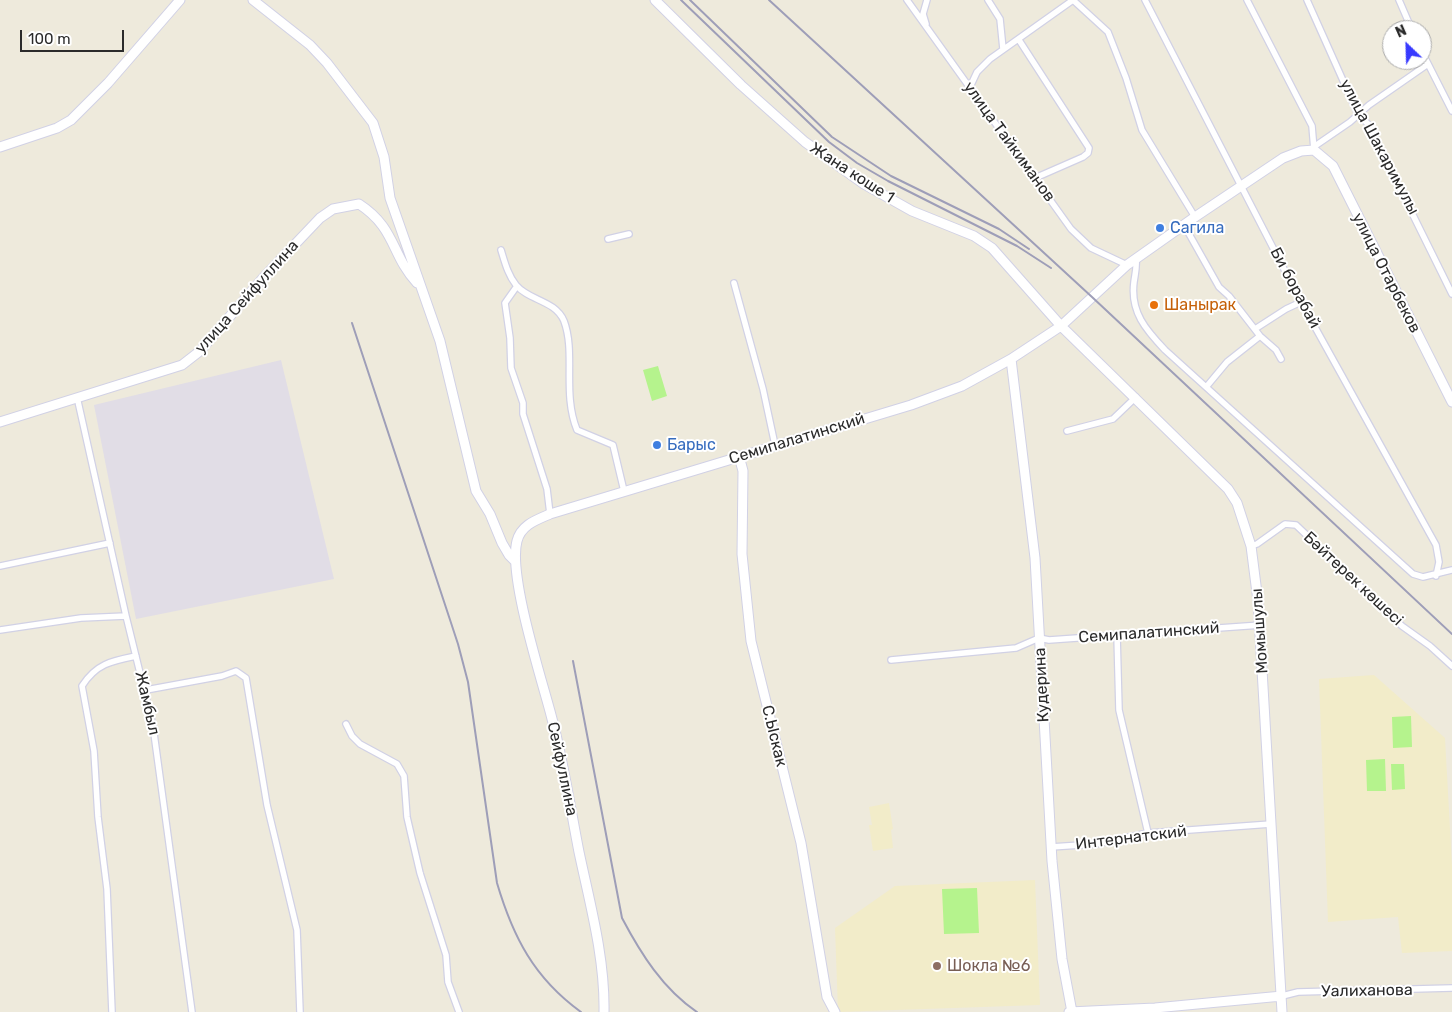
<!DOCTYPE html>
<html>
<head>
<meta charset="utf-8">
<style>
	body { margin:0 }
	#map { position:relative; width:1452px; height:1012px; overflow:hidden; background:#eeeadc; font-family:Rubik,sans-serif }
	canvas { display:block }
	.north { position:absolute; left:1382px; top:20px; width:50px; height:50px; box-sizing:border-box; background:#fff; border:1px solid #aaa; border-radius:50%; rotate:336deg; font-size:14px; font-weight:700; line-height:20px; text-align:center; color:#2b2b2b }
	.north::after { content:''; display:block; margin:auto; width:18px; height:22px; background:#383aff; clip-path:polygon(50% 0,100% 100%,50% 72%,0 100%) }
	.scale { position:absolute; left:20px; top:30px; width:104px; height:22px; box-sizing:border-box; border:2px solid #2b2b2b; border-top:0; padding-left:6px; font-size:15px; line-height:18px; white-space:nowrap; color:#2b2b2b; -webkit-text-stroke:4px #fff; paint-order:stroke }
</style>
</head>
<body>
<div id="map">
<canvas width="1452" height="1012"></canvas>
<div class="north">N</div>
<div class="scale">100 m</div>
</div>
<script>
const context = document.querySelector('canvas').getContext('2d');
context.lineJoin = 'round';
function paint(path, color) { context.fillStyle = color; context.fill(path, 'evenodd'); }
function strokePath(path, color, width, dash) { context.strokeStyle = color; context.lineWidth = width; context.lineCap = dash ? 'butt' : 'round'; context.setLineDash(dash || []); context.stroke(path); }
function drawText(font, color, halo, rows, align = 'center') {
  context.font = font + ' Rubik,sans-serif'; context.lineWidth = 4; context.setLineDash([]); context.textBaseline = 'middle'; context.strokeStyle = halo; context.fillStyle = color; for (const [text, x, y, turn = 0] of rows) {
    context.save(); context.translate(x, y); context.rotate((+turn || 0) * Math.PI / 180); context.textAlign = isNaN(turn) ? turn : align; if (halo) context.strokeText(text, 0, 0); context.fillText(text, 0, 0); context.restore();
  }
}
paint(new Path2D(`
	M281 360 334 579 136 619 94 405Z`), '#e1dde6');
paint(new Path2D(`
	M1374 675 1445 738 1452 866V951L1402 953 1398 917 1328 922 1319 679Z
	M889 803 893 829 891 830 893 848 873 851 869 825H872L869 807Z
	M1035 880 1040 1005 838 1012 835 928 895 886Z`), '#f2ecc9');
paint(new Path2D(`
	M658 366 667 396 652 401 643 370Z
	M1411 716 1412 747 1393 748 1392 717Z
	M1385 759 1386 791H1367L1366 760Z
	M1391 764H1404L1405 789 1392 790Z
	M977 888 979 933 944 934 942 889Z`), '#b5f38d');
const street = new Path2D(`
	M907 0 1071 229 1091 248 1127 265
	M988 0 1000 19 1003 49
	M1073 0 1108 32 1126 78 1142 130 1195 217
	M1145 0 1301 302 1436 545 1439 562 1436 576
	M1247 0 1312 126 1314 150
	M1307 0 1358 114 1368 124 1452 294
	M1399 0 1412 30
	M926 24 923 14 927 0
	M1019 40 1089 148 1088 153 1083 157 1035 178
	M1422 52 1452 111
	M970 87 977 72 990 59 1073 0
	M1315 146 1350 122 1369 105 1428 64
	M1184 225 1219 287 1229 296 1260 336 1276 350 1281 359
	M608 239 629 234
	M501 250C505 263 508 275 516 285 529 301 555 300 564 321 576 353 562 393 577 430L613 445 624 491
	M1136 259C1137 268 1135 274 1134 282 1130 312 1146 330 1165 350L1413 574 1423 577 1452 570
	M734 283 763 389 775 445
	M517 286 505 303 510 338 511 368 523 403V414L547 489 550 514
	M1255 329 1286 309 1301 302
	M1207 386 1227 362 1260 336
	M77 397 126 616 153 726 192 1012
	M1067 431 1113 419 1136 397
	M1251 546 1257 544 1285 524 1296 525 1402 626 1430 646 1452 666
	M0 566 110 543
	M0 630 81 618 126 616
	M1117 635 1119 710 1148 833
	M891 660 1016 648 1039 638 1049 640 1261 625
	M146 690 222 676 236 671 246 678 267 805 297 930 300 1012
	M346 724 352 736 360 744 397 764 404 776 407 817 420 873 446 955 448 982 459 1012
	M1051 847 1096 844 1148 833 1271 824
	M1282 996 1298 992 1452 988
	M112 1012 107 889 98 817 94 751 82 686C96 664 111 661 136 656`);
const secondary = new Path2D(`
	M253 0 310 45 327 63 373 123 384 157 390 198 440 341 476 491 490 514 502 543 509 555 515 561
	M655 0 741 85 805 142 864 184 912 211 974 236 992 248 1061 326 1228 489 1237 503 1251 546 1258 601 1282 1012
	M0 147 57 128 71 120 108 83 180 0
	M1011 359 1035 558 1052 861 1062 959 1072 1012
	M0 422 182 365 200 351 263 278 320 218 333 209 359 204C396 228 391 255 417 283
	M739 456 743 471 742 554 751 641 801 843 827 997 835 1012
	M604 1012C605 958 590 904 579 852 570 806 563 759 551 715 541 677 508 575 517 541 521 525 536 520 550 514L911 405 962 386 1011 359 1061 326 1127 265 1195 217 1283 158 1301 151 1314 150 1333 166 1452 402
	M1069 1012 1155 1008 1282 996`);
strokePath(street, '#d1d1e5', 8);
strokePath(secondary, '#d1d1e5', 11);
strokePath(street, '#fff', 5.5);
strokePath(secondary, '#fff', 9);
strokePath(new Path2D(`
	M681 0 829 142 857 163 888 181 1017 246 1051 268
	M690 0 832 137 891 176 999 229 1029 249
	M769 0 1092 297 1452 634
	M352 323 458 644 468 682 497 883C513 937 534 978 581 1012
	M573 661 622 918C641 954 663 989 697 1012`), '#9e9eb8', 2);
for (const [x, y, r, color] of [
	[1160,228,5,"#3f7fe0"],
	[1154,305,5,"#e8710a"],
	[657,445,5,"#3f7fe0"],
	[937,966,5,"#8d6e63"]
]) { const dot = new Path2D(); dot.arc(x, y, r, 0, 2 * Math.PI); context.fillStyle = color; context.fill(dot); strokePath(dot, '#fff', 2); }
drawText('16px', '#2b2b2b', '#fff', [
	["улица Тайкиманов",1009,142,54],
	["улица Шакаримулы",1379,147,62],
	["Жана коше 1",852,173,33],
	["улица Отарбеков",1386,273,63],
	["Би борабай",1295,288,62],
	["улица Сейфуллина",247,297,-48],
	["Семипалатинский",797,439,-17],
	["Бәйтерек көшесі",1353,579,43],
	["Момышулы",1260,631,-94],
	["Семипалатинский",1149,633,-4],
	["Кудерина",1042,685,-93],
	["Жамбыл",147,703,77],
	["С.Ыскак",774,736,76],
	["Сейфуллина",562,769,78],
	["Интернатский",1131,838,-7],
	["Уалиханова",1367,991,-1]
]);
drawText('16px', '#366cbe', '#fff', [
	["Сагила",1170,228],
	["Барыс",667,445]
], 'left');
drawText('16px', '#c56008', '#fff', [
	["Шанырак",1164,305]
], 'left');
drawText('16px', '#785e54', '#fff', [
	["Шокла №6",947,966]
], 'left');
</script>
</body>
</html>
